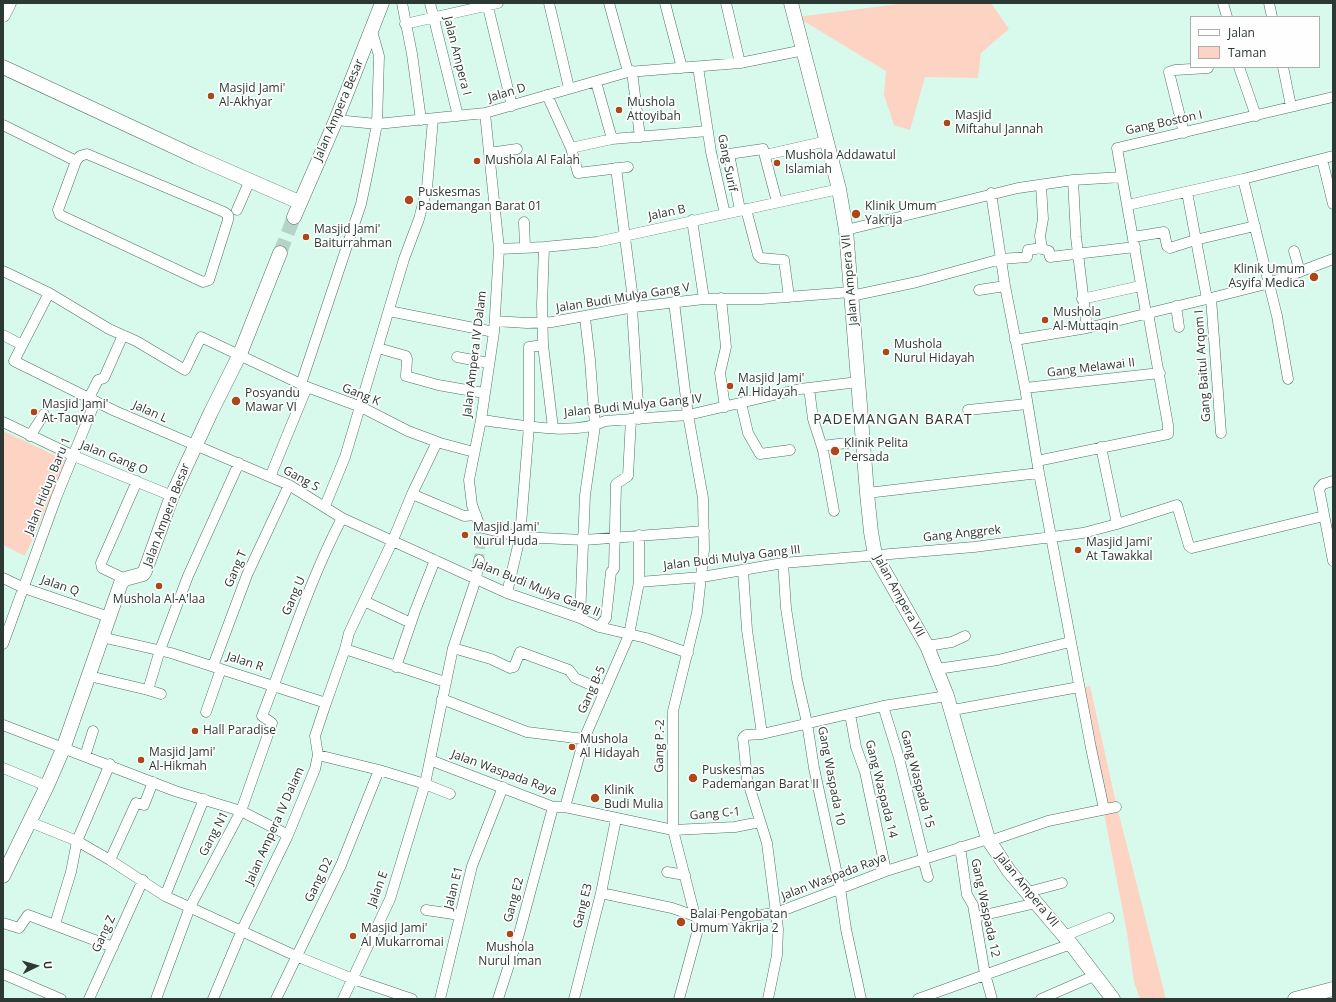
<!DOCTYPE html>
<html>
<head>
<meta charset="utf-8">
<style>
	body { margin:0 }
	#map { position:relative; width:1336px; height:1002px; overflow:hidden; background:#d8faec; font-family:"Open Sans",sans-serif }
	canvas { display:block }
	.frame { position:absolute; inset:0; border:4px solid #2b3833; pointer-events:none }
	.legend { position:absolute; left:1190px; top:16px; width:130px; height:52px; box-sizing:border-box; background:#fefefe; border:1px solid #aaafad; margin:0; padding:5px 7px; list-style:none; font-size:12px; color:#2b3833 }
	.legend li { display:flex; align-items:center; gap:8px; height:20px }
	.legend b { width:20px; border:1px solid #aaafad }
	.north { position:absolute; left:16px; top:946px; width:40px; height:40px; -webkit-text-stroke:3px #fefefe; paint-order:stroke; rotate:85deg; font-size:11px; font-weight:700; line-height:16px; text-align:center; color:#2b3833 }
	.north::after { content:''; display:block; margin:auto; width:14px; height:18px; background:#2b3833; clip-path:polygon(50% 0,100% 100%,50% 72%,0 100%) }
</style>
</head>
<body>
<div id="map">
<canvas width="1336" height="1002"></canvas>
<div class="frame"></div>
<ul class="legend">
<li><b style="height:5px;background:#fff"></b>Jalan</li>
<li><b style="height:11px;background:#fdd3c3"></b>Taman</li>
</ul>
<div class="north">U</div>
</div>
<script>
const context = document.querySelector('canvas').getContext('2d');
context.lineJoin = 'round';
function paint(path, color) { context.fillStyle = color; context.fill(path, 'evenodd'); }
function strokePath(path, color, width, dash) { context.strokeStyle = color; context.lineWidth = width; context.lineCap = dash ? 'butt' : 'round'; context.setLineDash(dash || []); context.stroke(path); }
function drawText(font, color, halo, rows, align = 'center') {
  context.font = font + ' "Open Sans",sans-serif'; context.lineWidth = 3.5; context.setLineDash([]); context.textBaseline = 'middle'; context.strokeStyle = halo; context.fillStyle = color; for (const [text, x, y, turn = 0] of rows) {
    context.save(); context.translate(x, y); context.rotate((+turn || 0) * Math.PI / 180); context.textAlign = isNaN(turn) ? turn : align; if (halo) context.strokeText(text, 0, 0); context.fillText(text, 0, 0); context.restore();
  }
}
paint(new Path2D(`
	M906 3H991L1009 29 981 53 978 78 925 77 910 130 894 125 884 95 886 71 797 17Z
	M3 431 67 461 25 556 3 545Z
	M1090 686 1116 803 1166 999H1140L1134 982 1127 933 1080 688Z`), '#fdd3c3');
strokePath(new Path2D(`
	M479 524 481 539 479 560`), '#b5d3c7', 10, [10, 5]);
strokePath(new Path2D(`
	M280 253 294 217`), '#b5d3c7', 14, [14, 7]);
const street = new Path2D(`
	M402 3 412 54 421 120
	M430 3 458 116
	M487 3 512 106
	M549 3 569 88
	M609 3 628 72
	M665 3 682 68
	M726 3 740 63
	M1223 3 1227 17
	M1269 3 1272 17
	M405 24 498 3
	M698 67 711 152 725 214
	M1239 67 1256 116
	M1283 67 1291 106
	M632 71 640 137
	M596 82 612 139
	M547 95 571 148 578 173 628 167
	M336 120 377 124 485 113 628 72 740 63 804 50
	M3 125 76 161 80 156 87 154 224 212 228 215V220L209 280 203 282 60 215 58 210 76 161
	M1184 133 1169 72 1175 70 1208 68
	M571 148 612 139 708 131
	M489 153 517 149
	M765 155 827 141
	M1322 159 1333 204
	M616 168 634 307
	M1243 179 1277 316 1288 379
	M1073 180 1076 237 1087 328
	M1041 185 1043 219 1040 236 1042 249 1049 251 1050 257 1135 247
	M1187 192 1207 299
	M991 193 1005 286 1025 388 1039 473 1091 748 1104 809
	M1128 205 1243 179 1333 156
	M746 209 758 255 761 258 784 260 789 297
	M237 210 250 180
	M740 210 729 154 763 149 777 202
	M692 220 704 299
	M524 222 525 248
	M846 230 1018 188 1073 180 1122 177
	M1133 237 1164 232 1167 246 1170 248 1195 240 1255 226
	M544 247 542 305 543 345 553 428
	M499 249 544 247 597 242 839 189
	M1294 251 1300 272
	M3 271 49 293 109 329 136 341 185 370 201 337 307 387 361 407 408 431 440 443 474 452
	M979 290 1005 286
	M49 293 14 361 115 411 289 485 342 518 507 593 580 618 599 627 646 638 688 653
	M851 296 917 282 1001 259 1027 257 1028 250 1041 248
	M721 298 726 347 720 373 725 407
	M1211 298 1221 433
	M1082 299 1140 286
	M674 302 688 415 703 498 704 550 697 613 673 711V830L735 827 760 822
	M1176 306 1179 327
	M632 308 639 419
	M389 311 494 332
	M1146 313 1117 148 1333 97
	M495 321 527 323 552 322 634 307 704 299H761L851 292
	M3 335 22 345
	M1015 340 1087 328 1207 299 1270 283 1333 259
	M378 348 406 356 407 359 406 376 438 385 484 393
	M457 357 489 363
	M301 384 361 204 368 171 377 124 379 56 372 31
	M809 388 813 419 823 450 834 511
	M1025 388 1160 373
	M89 398 98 380 104 378 123 335
	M741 403 748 433 760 454 790 450
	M968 410 1027 404
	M481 420C516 424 573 437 605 421L688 415 800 389 858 382
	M3 422 74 456 172 496
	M30 436 44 414
	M822 446 863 441
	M1037 461 1168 434V425L1148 313
	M270 477 307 387
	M1333 481 1323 484 1319 489 1333 561
	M867 493 1039 473
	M412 494 464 516 476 515
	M325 506 345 457 404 259 419 219 427 188 433 119
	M479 524 472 505 469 480 481 420 494 332 499 249 485 113
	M1117 524 1177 505 1189 546 1192 548 1324 516
	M479 527 520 537 584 540 704 531
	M783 563 786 608 797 679 807 723 814 768 840 888 846 929 861 999
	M743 570 747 630 762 734
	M3 578 24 588 109 617
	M125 579 102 568 101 563 137 481
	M639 582 702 577 783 563 974 547 1083 533 1117 524 1101 447
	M507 593 520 537 529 426V347L543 345
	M364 601 411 623
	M580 618 585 495 595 426 590 360 585 318
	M599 627 606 618 611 572 614 569 616 484 628 476 631 419
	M101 637 171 653 326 703 315 736 318 755
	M3 644 56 498 95 402
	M927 646 952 642 965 636
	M453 648 491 659 510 668 514 667 520 652 569 670 575 678 605 691
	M345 649 445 682
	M213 666 247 575 289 485
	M396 667 415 611 435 560
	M937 669 998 660 1070 642
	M89 676 148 690
	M161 694 148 690 160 650 188 576 239 463
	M442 699 527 732 584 739
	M326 703 345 649 349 633 393 540 412 494 437 442
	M883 706 899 758 924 859
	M953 710 1079 687
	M206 712 221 669
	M850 714 856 747 865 772 886 871
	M3 725 175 791 241 811 288 835
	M85 756 93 731
	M430 760 553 807H565L673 830 695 916 700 922 776 913 886 871 988 839
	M3 768 47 786
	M565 807 584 739 629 635 639 582V535
	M30 822 77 841 110 860 165 896 296 956 353 979 412 999
	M990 841 1048 821 1116 807
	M960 847 967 895 973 905 985 974 992 999
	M923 859 928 877
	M110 860 136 803 144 805 153 782
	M667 872 685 875
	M1028 892 1062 883
	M601 893 672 908 695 916
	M165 896 204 799
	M426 910 460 915
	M976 917 1036 903
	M3 923 19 928 28 915 113 947
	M55 924 71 872 77 841 110 764
	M1064 936 1109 918
	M3 974 61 999
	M89 999 143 880
	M156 999 190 907 241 811 272 723 262 716C288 650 309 581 342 518
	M213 999 242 930 288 835 315 769 318 755 379 770 425 784 453 648 476 579 479 560
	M276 999 341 865 379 770
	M343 999 390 899 425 784 450 794
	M440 999 472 866 503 787
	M498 999 519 934 553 807
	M574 999 601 893 616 819
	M679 999 700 922
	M768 999 777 955 778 929 767 843 747 779 743 738 746 735 762 734 883 706 947 696
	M918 999 1071 944
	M1041 999 1096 975`);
const secondary = new Path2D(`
	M791 3 839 189 846 230 867 493 871 532 875 555 927 646 947 696 988 839 1009 871 1071 944 1113 999
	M3 15 9 3
	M3 67 196 157 299 202
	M294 217 336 120 382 3
	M3 876 47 786 63 749 121 583 125 579 143 574 145 571 172 496 211 412 240 354 280 253
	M1295 999 1333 989`);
strokePath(street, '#517063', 11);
strokePath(secondary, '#517063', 15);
strokePath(street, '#fff', 10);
strokePath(secondary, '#fff', 14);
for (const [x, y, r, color] of [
	[211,96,4,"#ac471a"],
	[619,110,4,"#ac471a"],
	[947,123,4,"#ac471a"],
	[477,161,4,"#ac471a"],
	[777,163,4,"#ac471a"],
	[409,200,5,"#ac471a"],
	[856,214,5,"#ac471a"],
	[306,237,4,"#ac471a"],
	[1314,277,5,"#ac471a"],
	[1045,320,4,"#ac471a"],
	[886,352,4,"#ac471a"],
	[730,386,4,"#ac471a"],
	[236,401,5,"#ac471a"],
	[34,412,4,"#ac471a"],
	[835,451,5,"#ac471a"],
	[465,535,4,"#ac471a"],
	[1078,550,4,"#ac471a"],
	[159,586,4,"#ac471a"],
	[195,731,4,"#ac471a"],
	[572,747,4,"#ac471a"],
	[141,760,4,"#ac471a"],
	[693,778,5,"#ac471a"],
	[595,798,5,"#ac471a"],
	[681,922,5,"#ac471a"],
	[510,934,4,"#ac471a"],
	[353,936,4,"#ac471a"]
]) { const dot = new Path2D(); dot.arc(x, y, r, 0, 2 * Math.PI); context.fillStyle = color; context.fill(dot); strokePath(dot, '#fefefe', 1.5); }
drawText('12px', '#2b3833', '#fefefe', [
	["Jalan Ampera I",457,56,76],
	["Jalan D",507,93,-17],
	["Jalan Ampera Besar",339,110,-67],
	["Gang Boston I",1164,123,-12],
	["Gang Surif",727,163,79],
	["Jalan B",667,213,-12],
	["Jalan Ampera VII",850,280,-95],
	["Jalan Budi Mulya Gang V",623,298,-9],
	["Jalan Ampera IV Dalam",475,354,-83],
	["Gang Baitul Arqom I",1203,366,-94],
	["Gang Melawai II",1091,368,-7],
	["Gang K",361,395,22],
	["Jalan Budi Mulya Gang IV",633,406,-6],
	["Jalan L",150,412,24],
	["Jalan Gang O",114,458,22],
	["Gang S",301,479,29],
	["Jalan Hidup Baru 1",48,486,-68],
	["Jalan Ampera Besar",167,515,-69],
	["Gang Anggrek",962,534,-6],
	["Jalan Budi Mulya Gang III",732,558,-7],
	["Gang T",236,569,-67],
	["Jalan Q",60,586,19],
	["Jalan Budi Mulya Gang II",537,588,22],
	["Gang U",294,596,-67],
	["Jalan Ampera VII",899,596,61],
	["Jalan R",245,662,18],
	["Gang B-5",592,690,-66],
	["Gang P.-2",660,746,-89],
	["Jalan Waspada Raya",504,773,20],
	["Gang Waspada 10",831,776,79],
	["Gang Waspada 15",917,779,75],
	["Gang Waspada 14",881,789,76],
	["Gang C-1",715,814,-5],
	["Jalan Ampera IV Dalam",275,826,-66],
	["Gang N1",214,834,-62],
	["Jalan Waspada Raya",834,877,-21],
	["Gang D2",319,880,-64],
	["Jalan E1",454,888,-76],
	["Jalan E",378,889,-70],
	["Jalan Ampera VII",1027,890,51],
	["Gang E2",514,900,-75],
	["Gang E3",583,906,-76],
	["Gang Waspada 12",985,908,78],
	["Gang Z",104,934,-65]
]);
drawText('12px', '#2b3833', '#fefefe', [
	["Masjid Jami'",219,89],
	["Al-Akhyar",219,103],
	["Mushola",627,103],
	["Attoyibah",627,117],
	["Masjid",955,116],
	["Miftahul Jannah",955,130],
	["Mushola Addawatul",785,156],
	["Islamiah",785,170],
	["Mushola Al Falah",485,161],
	["Puskesmas",418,193],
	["Pademangan Barat 01",418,207],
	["Klinik Umum",865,207],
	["Yakrija",865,221],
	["Masjid Jami'",314,230],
	["Baiturrahman",314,244],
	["Klinik Umum",1305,270,"right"],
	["Asyifa Medica",1305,284,"right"],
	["Mushola",1053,313],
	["Al-Muttaqin",1053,327],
	["Mushola",894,345],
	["Nurul Hidayah",894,359],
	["Masjid Jami'",738,379],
	["Al Hidayah",738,393],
	["Posyandu",245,394],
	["Mawar VI",245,408],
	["Masjid Jami'",42,405],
	["At-Taqwa",42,419],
	["Klinik Pelita",844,444],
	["Persada",844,458],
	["Masjid Jami'",473,528],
	["Nurul Huda",473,542],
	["Masjid Jami'",1086,543],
	["At Tawakkal",1086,557],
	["Mushola Al-A'laa",159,600,"center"],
	["Hall Paradise",203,731],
	["Mushola",580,740],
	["Al Hidayah",580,754],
	["Masjid Jami'",149,753],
	["Al-Hikmah",149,767],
	["Puskesmas",702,771],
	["Pademangan Barat II",702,785],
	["Klinik",604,791],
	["Budi Mulia",604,805],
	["Balai Pengobatan",690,915],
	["Umum Yakrija 2",690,929],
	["Masjid Jami'",361,929],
	["Al Mukarromai",361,943],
	["Mushola",510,948,"center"],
	["Nurul Iman",510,962,"center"]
], 'left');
context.letterSpacing = '1px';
drawText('14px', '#2b3833', '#fefefe', [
	["PADEMANGAN BARAT",893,420]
]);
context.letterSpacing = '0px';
</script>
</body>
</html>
